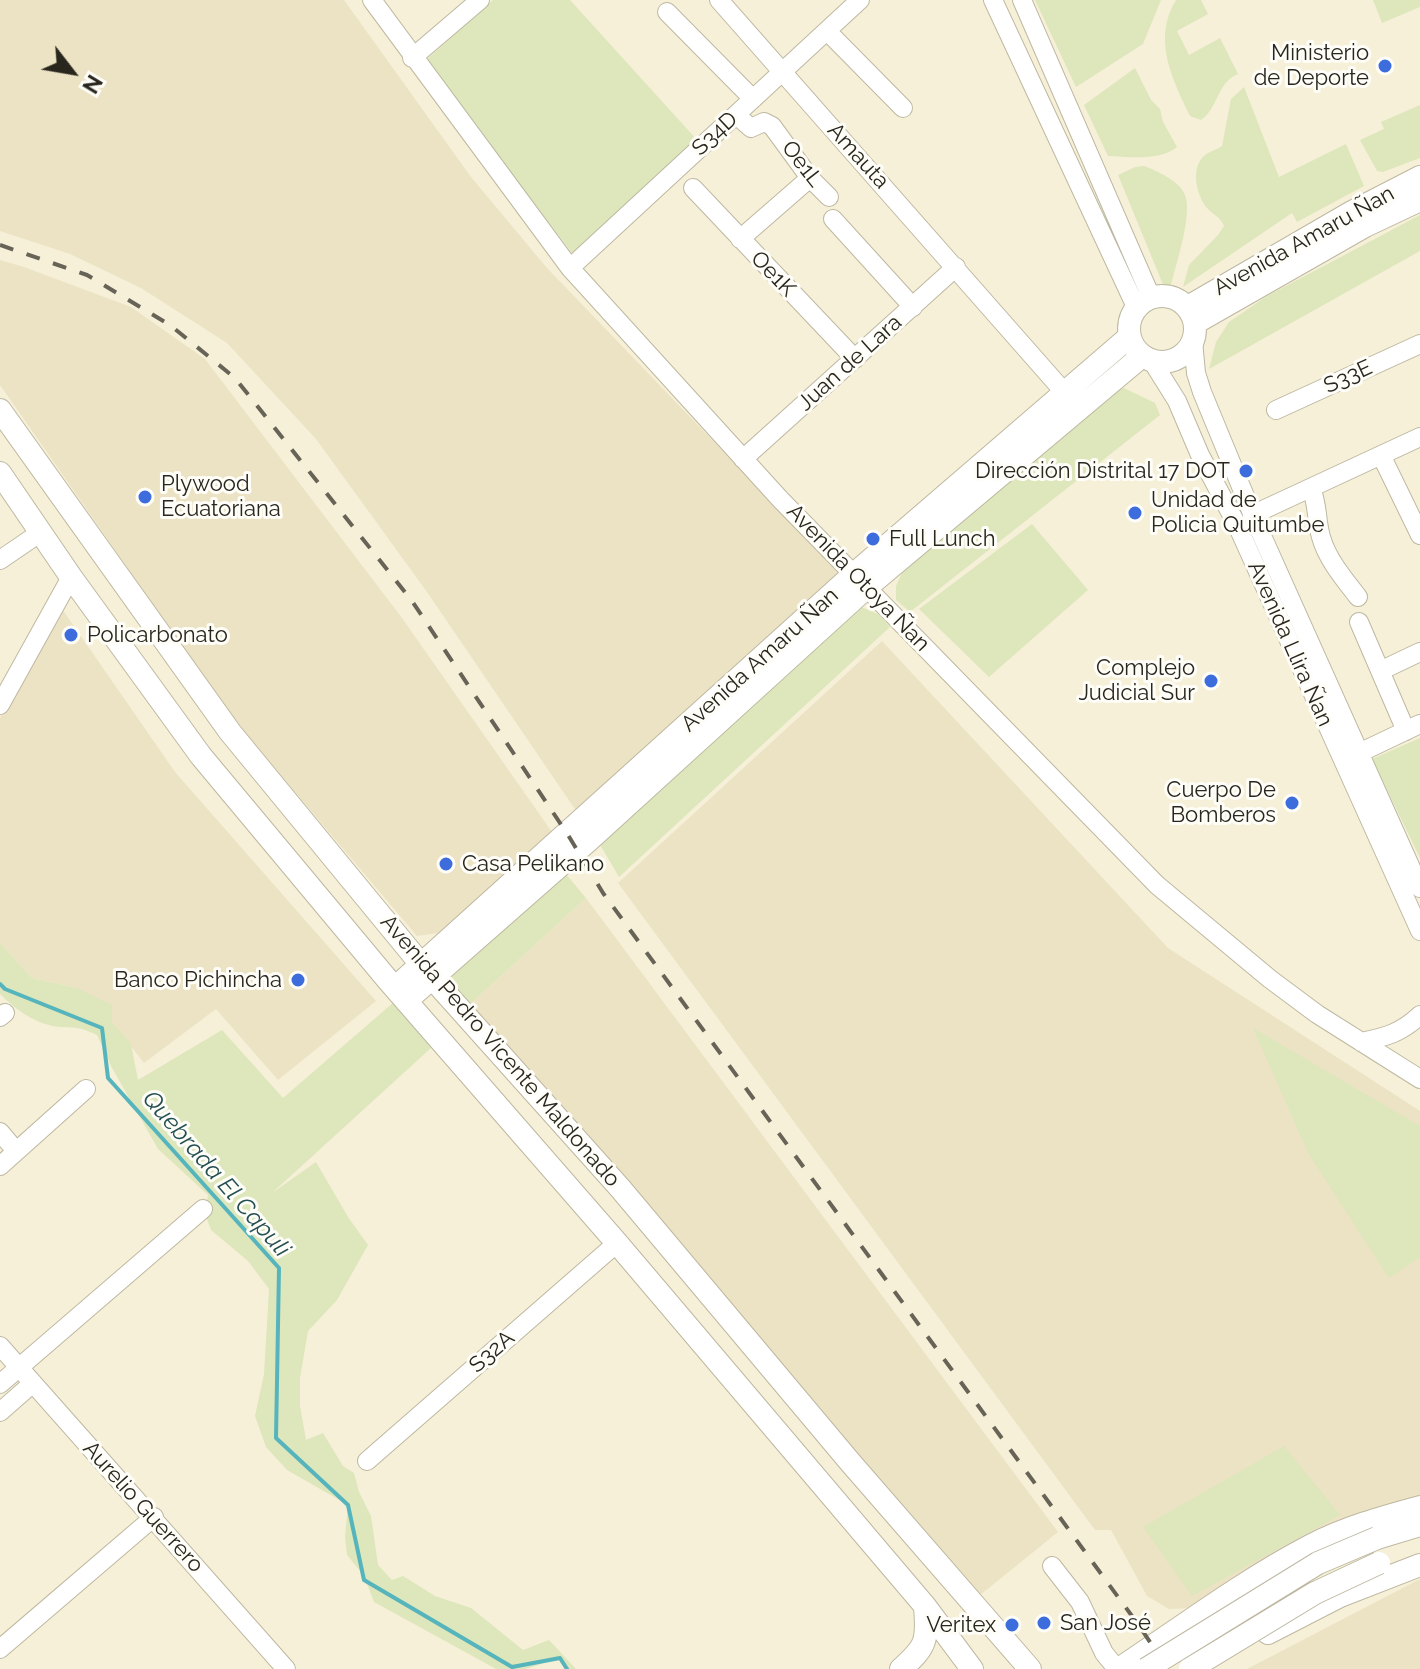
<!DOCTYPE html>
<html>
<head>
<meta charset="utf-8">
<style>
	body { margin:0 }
	#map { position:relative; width:1420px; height:1669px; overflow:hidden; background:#f6f0d8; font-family:Raleway,sans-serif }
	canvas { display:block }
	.north { position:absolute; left:32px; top:32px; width:80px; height:80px; -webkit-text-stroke:6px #fefdf8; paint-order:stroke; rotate:121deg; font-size:22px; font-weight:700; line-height:32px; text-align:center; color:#29261e }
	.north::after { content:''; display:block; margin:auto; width:28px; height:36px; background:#29261e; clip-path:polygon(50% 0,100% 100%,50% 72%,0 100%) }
</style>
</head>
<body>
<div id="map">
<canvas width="1420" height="1669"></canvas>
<div class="north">N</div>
</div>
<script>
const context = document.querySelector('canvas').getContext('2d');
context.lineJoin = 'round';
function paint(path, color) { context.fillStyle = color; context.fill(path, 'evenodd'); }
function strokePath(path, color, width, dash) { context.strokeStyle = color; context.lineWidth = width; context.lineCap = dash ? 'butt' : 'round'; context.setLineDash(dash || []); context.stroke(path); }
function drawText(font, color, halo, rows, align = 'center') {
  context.font = font + ' Raleway,sans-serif'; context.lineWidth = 6; context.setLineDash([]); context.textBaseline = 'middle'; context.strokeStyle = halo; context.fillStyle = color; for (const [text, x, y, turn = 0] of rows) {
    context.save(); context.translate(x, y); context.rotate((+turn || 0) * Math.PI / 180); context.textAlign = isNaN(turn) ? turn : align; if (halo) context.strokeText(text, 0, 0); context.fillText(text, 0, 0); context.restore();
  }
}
paint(new Path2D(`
	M0 0H344L471 177 547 268 841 574 583 821 427 592 316 439 227 343 141 288 70 254 0 231Z
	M0 260 24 267 131 307 205 359 402 618 559 842 452 931 417 936 233 719 0 385Z
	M60 606 175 772 376 1001 278 1080 216 1009 144 1063 112 1022 77 988 32 978 0 943V718Z
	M882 641 1168 948 1420 1111V1501L1192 1608 1169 1609 1147 1596 1111 1530H1095L618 883Z
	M586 898 1058 1532 969 1604 467 1007Z
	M1420 1579V1669H1247Z`), '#ece3c5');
paint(new Path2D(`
	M493 0H570L698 141 573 254 425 61Z
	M1035 0H1161L1143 44 1076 87Z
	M1176 0H1201L1208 14 1177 31 1189 55 1220 38 1238 74C1217 82 1218 109 1201 120L1190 116C1172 79 1152 39 1176 0Z
	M1373 0H1420V7L1382 23Z
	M1135 68 1151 100 1160 109 1163 122 1177 147C1160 161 1130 157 1108 156L1084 105Z
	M1244 87 1279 177 1346 144 1364 186 1297 222 1292 213 1183 287 1189 265 1218 235 1224 226C1220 216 1213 215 1207 208 1196 195 1190 167 1205 155 1210 151 1217 150 1222 146L1231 99Z
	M1420 105V158L1383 172 1377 171 1360 140 1384 129 1381 122Z
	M1144 166C1157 171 1180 181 1185 195 1193 215 1175 267 1170 289L1164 287 1118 175 1135 167Z
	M1420 215V251L1209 369 1216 342 1229 322 1267 296Z
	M1124 388 1155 403 1160 415 910 612 896 600V586L907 562 1116 390Z
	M1032 524 1088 590 989 677 919 609Z
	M859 606 878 614 890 627 619 877 599 843Z
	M1420 738V858L1372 759Z
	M565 873 586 898 467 1007 448 980Z
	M0 943 32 978 77 988 112 1005V1022L131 1044 138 1080 222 1030 283 1098 394 1002 431 1048 272 1193 316 1162 348 1217 368 1245 337 1300 308 1331 300 1378V1406L306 1440 323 1433 343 1466 354 1473 359 1492 371 1516 378 1565 392 1580 403 1576 435 1596 471 1608 523 1650 549 1640 576 1669H567L559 1658 526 1669H496L374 1602 364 1576 347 1555 345 1537 348 1505 287 1470 266 1447 255 1416 264 1374 269 1289 248 1261 211 1230 205 1214 208 1195 158 1149 112 1068 97 1035C80 1027 78 1028 60 1027 37 1025 16 1010 0 994Z
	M1253 1028 1420 1126V1257L1389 1278 1308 1153Z
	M1284 1446 1340 1515 1192 1596 1143 1527Z`), '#dee6bc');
strokePath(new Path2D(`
	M0 984 5 989 102 1028 108 1078 279 1268 276 1438 348 1505 364 1580 512 1667 560 1658 567 1669`), '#55b4bc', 4);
const minor = new Path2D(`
	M372 0 570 268 780 499 1157 885 1270 979 1317 1014 1420 1079
	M719 0 1065 393
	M993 0 1136 307
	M1022 0 1151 297
	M667 12 753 99
	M827 31 903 108
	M412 58 480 0
	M736 115 751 128 764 122 772 126 810 178 829 197
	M693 188 855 359
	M833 219 913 307
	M740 239 810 178
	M570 268 860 0
	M1193 341 1196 373 1202 392 1254 518 1420 888
	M1152 361 1177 401 1200 455 1237 525 1420 931
	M1276 410 1420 344
	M1381 455 1420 535
	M743 459 956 267
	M1311 488C1318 504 1316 520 1321 537 1327 559 1344 579 1358 597
	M1252 515 1420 437
	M0 560 41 532
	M1359 622 1406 731
	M1380 671 1420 652
	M0 705 71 577
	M1357 754 1420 724
	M0 1017 5 1013
	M1361 1042C1386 1037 1401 1033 1420 1015
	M0 1132 16 1151
	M0 1166 86 1089
	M0 1346 286 1669
	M0 1384 203 1209
	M0 1412 33 1383
	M367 1461 617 1243
	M1052 1566 1080 1602 1104 1653 1117 1669
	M0 1649 154 1517`);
const major = new Path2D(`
	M1129 329a33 33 0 1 1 66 0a33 33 0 1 1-66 0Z
	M1188 307 1352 212 1420 177
	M1195 323 1365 226 1420 200
	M0 410 230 732 433 979 620 1188 850 1462 1030 1669
	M0 473 71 577 201 756 387 979 617 1243 925 1606 972 1669
	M395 988 854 574 1129 337
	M406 1001 588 841 867 587 1142 356
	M1377 1538 1420 1525
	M1268 1633 1340 1596 1420 1565
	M901 1669C926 1647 928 1641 925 1607
	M1119 1669C1182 1627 1243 1581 1310 1546 1344 1528 1383 1517 1420 1507`);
strokePath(minor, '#beb8a1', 20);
strokePath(major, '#beb8a1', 24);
strokePath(minor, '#fff', 18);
strokePath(major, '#fff', 22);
strokePath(new Path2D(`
	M0 245 87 275 170 325 235 378 412 601 568 835 603 893 1140 1627 1168 1669`), '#676356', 4, [14, 14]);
const majorBridge = new Path2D(`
	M1146 1669 1318 1563 1377 1538
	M1190 1669 1315 1593 1379 1563`);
strokePath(majorBridge, '#beb8a1', 24, []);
strokePath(majorBridge, '#fff', 22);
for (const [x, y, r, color] of [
	[1385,66,8,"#3d6ddd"],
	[1246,471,8,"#3d6ddd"],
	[145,497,8,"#3d6ddd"],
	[1135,513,8,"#3d6ddd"],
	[873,539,8,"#3d6ddd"],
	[71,635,8,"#3d6ddd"],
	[1211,681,8,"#3d6ddd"],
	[1292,803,8,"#3d6ddd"],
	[446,864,8,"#3d6ddd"],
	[298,980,8,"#3d6ddd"],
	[1044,1623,8,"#3d6ddd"],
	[1012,1625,8,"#3d6ddd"]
]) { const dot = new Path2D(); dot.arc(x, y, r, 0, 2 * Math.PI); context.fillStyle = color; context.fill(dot); strokePath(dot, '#fefdf8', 3); }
drawText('22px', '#29261e', '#fefdf8', [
	["Ministerio",1369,53],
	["de Deporte",1369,78],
	["Dirección Distrital 17 DOT",1230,471],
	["Plywood",161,484,"left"],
	["Ecuatoriana",161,509,"left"],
	["Unidad de",1151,500,"left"],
	["Policia Quitumbe",1151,525,"left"],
	["Full Lunch",889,539,"left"],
	["Policarbonato",87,635,"left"],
	["Complejo",1195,668],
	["Judicial Sur",1195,693],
	["Cuerpo De",1276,790],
	["Bomberos",1276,815],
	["Casa Pelikano",462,864,"left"],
	["Banco Pichincha",282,980],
	["San José",1060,1623,"left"],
	["Veritex",996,1625]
], 'right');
drawText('22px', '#29261e', '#fefdf8', [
	["S34D",715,134,-43],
	["Amauta",858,156,48],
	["Oe1L",802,164,52],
	["Avenida Amaru Ñan",1304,241,-29],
	["Oe1K",773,274,46],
	["Juan de Lara",850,363,-42],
	["S33E",1348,377,-25],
	["Avenida Otoya Ñan",858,578,46],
	["Avenida Llira Ñan",1290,644,66],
	["Avenida Amaru Ñan",760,660,-42],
	["Avenida Pedro Vicente Maldonado",500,1051,49],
	["S32A",492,1352,-41],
	["Aurelio Guerrero",143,1507,48]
]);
drawText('italic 24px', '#244f52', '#fefdf8', [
	["Quebrada El Capuli",216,1174,49]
]);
</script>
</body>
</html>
